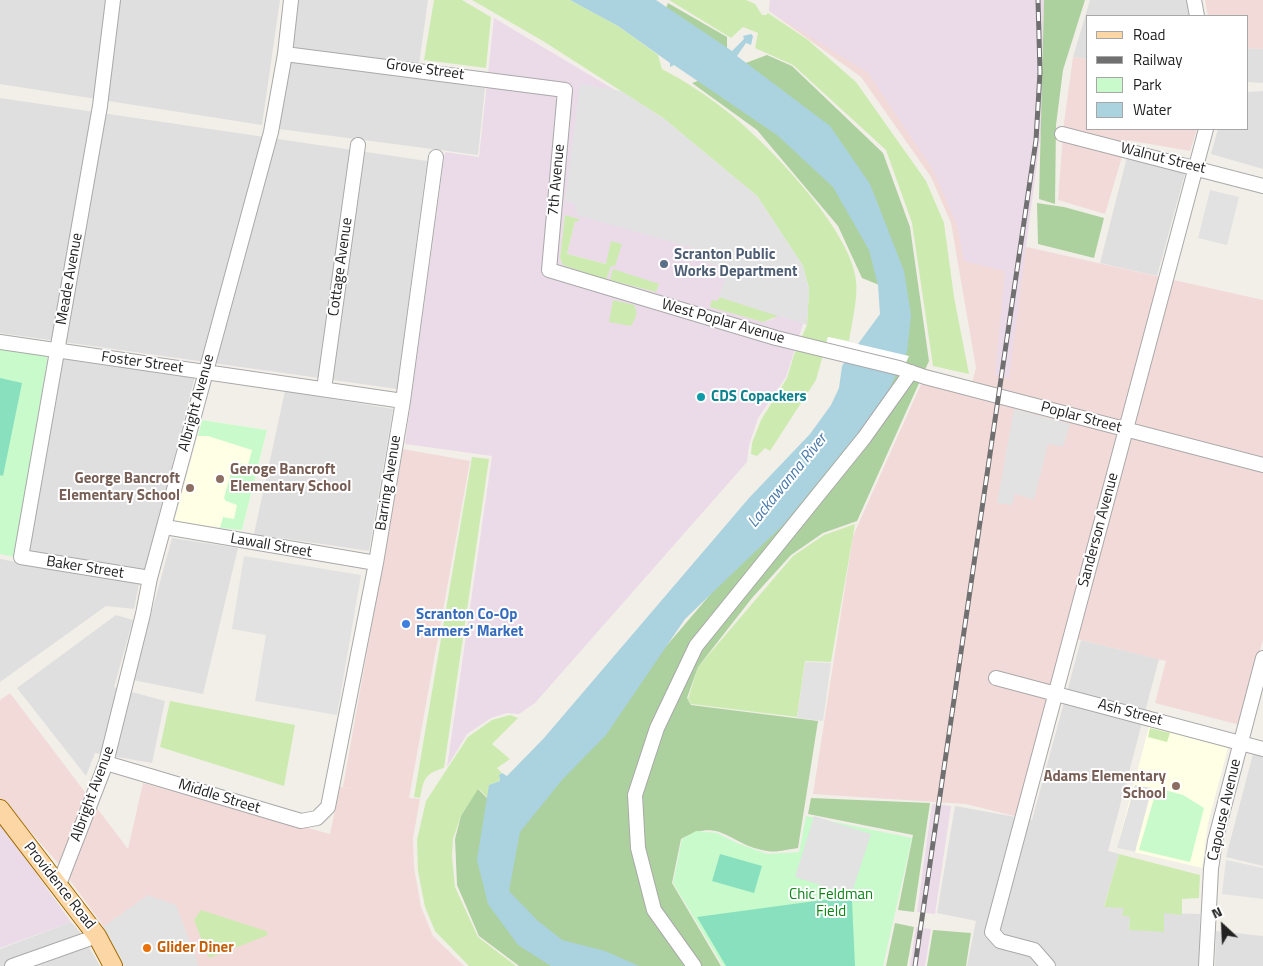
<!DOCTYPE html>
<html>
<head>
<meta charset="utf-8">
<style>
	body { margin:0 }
	#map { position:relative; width:1263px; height:966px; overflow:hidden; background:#f2efe9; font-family:"Titillium Web",sans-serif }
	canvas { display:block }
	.legend { position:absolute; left:1086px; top:15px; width:162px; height:115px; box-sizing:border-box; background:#fff; border:1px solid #a7a7a7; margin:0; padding:6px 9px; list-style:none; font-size:15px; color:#222 }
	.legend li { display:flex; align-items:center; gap:10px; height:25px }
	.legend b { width:25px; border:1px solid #a7a7a7 }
	.north { position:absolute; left:1198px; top:901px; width:50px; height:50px; -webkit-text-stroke:4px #fff; paint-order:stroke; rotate:335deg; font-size:14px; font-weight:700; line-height:20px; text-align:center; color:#222 }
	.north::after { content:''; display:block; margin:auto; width:18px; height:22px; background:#222; clip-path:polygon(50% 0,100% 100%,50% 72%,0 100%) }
</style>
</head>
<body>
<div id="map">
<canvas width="1263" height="966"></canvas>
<ul class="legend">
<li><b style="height:6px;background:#fcd6a4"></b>Road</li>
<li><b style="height:6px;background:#707070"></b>Railway</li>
<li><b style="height:14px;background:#c8facc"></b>Park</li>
<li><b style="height:14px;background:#aad3df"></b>Water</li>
</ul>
<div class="north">N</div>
</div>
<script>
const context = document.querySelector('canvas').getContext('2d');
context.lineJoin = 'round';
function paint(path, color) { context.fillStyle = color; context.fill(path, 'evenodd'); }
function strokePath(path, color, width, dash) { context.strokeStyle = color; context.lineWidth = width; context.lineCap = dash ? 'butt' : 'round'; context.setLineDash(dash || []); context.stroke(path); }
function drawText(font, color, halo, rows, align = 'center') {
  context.font = font + ' "Titillium Web",sans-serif'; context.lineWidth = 4; context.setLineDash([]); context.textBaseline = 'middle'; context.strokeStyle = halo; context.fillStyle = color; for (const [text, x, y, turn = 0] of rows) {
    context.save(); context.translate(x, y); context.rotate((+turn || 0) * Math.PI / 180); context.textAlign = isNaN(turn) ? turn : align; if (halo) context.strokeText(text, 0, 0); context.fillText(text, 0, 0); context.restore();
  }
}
paint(new Path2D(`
	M0 0H280L262 125 0 84Z
	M296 0H428L417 78 485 88 478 155 279 129Z
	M1090 0H1187L1189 16H1087V59L1073 57Z
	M1247 48 1263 49V83L1247 82Z
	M1263 91V169L1211 154 1218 129H1247V92Z
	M0 98 427 161 397 389 0 333Z
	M1127 157 1185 173 1157 276 1100 263Z
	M62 359 195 376 146 570 28 551Z
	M285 391 393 409 369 551 254 534Z
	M172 538 238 548 203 694 133 680Z
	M0 559 139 584 134 609 106 606 0 682Z
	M116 615 133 620 114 687 165 701 152 763 95 753 86 776 17 688Z
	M1081 640 1159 659 1108 851 1119 854 1104 906 1124 908 1130 917 1129 930 1164 913 1200 914 1199 966H967L976 921 937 913 955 806 1032 820Z
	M1253 754 1263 757V866L1226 857Z
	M71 922 80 932 100 966H0V949Z
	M1216 931 1263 936V966H1215Z`), '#e0dfdf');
paint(new Path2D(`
	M770 0H1030L1009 243 1263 300V639L1240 725 1155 703 1166 661 1065 636 1018 817 966 804 813 794 853 536 922 382 969 393 976 368 951 223 931 177 861 77 769 11Z
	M1205 0H1263V49L1247 48V16H1208Z
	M1073 57 1087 59V129H1197L1190 151 1127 140 1105 214 1058 200 1064 123Z
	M403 449 470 461 409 798 420 799 413 838 414 868 421 907 433 936 464 966H122L101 923 56 861 3 800 0 799V700L10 693 128 849 143 783 330 834 340 787 353 789 343 787Z`), '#f2dad9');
paint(new Path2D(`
	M770 0H1044L1041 132 1009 378 995 375 1005 271 964 261 957 225 933 170 868 73 769 11Z
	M494 18 620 93 804 321 786 377 758 418 749 445 747 462 535 703 519 714 507 713 491 718 467 734 447 767 492 456 405 444 445 152 479 157ZM565 215 575 221 567 254 614 266 563 265 560 258ZM610 280 659 284 656 292ZM719 297 775 318 763 322 718 302Z
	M932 804 951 806 935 914 917 912Z
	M0 823 71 922 0 948Z
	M916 927 931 929 925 966H910Z`), '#ebdbe8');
paint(new Path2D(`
	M202 420 267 430 242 530 174 522Z
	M1150 723 1229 744 1208 823 1202 868 1117 848Z`), '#ffffe5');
paint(new Path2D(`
	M434 0H462L491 17 486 68 424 60Z
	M472 0H570L618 26 658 55 662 69C685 81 708 96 729 113 768 144 851 230 856 280 858 299 852 322 849 341L828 337 816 380 770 451 765 448 757 456 751 454 752 443 761 420 787 378 794 355 807 325 809 289 803 266 757 196 663 118 543 41Z
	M669 0H746L755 4 762 15H766L768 13 808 40 856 82 926 181 944 223 954 297 969 374 933 366 912 223 886 150 793 65 755 48 758 33 743 27 731 38Z
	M565 215 579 219V221H575L567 254 606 264 611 241 622 244 615 266H611L606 280 563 265 560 258Z
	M613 269 659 284 656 292 610 280Z
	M719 297 778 316 763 322 710 307 712 300 718 301Z
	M613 300 634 305C639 313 635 319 631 326L609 322Z
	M472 457 489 459 444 768C424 774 424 779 420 798L414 797Z
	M855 524 831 662 805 661 797 717 691 704 688 699 698 667 793 556 824 535Z
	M170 701 295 725 284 786 160 747Z
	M510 715 518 718 492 744 510 759 497 768 502 773 499 775 500 781 489 785 490 800 479 789 461 816 453 839 452 857 455 887 478 937 516 966H469L435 931 425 907 418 871 417 840 426 801 468 737 492 720Z
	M1150 728 1170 733 1167 742 1148 737Z
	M1119 854 1200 875 1199 898 1182 899V915L1164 913V932L1129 930 1130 917 1122 915 1124 908 1104 907Z
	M201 910 266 931 268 935 209 958 194 920Z`), '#cdebb0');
paint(new Path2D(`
	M1044 0H1085L1063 70 1056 125 1055 204 1039 199Z
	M668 3 727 37V49L664 13Z
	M767 55 792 66 883 153 910 227 929 361 857 521 823 533 791 555 752 598 698 667 687 698 691 705 818 721 798 848C789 849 776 853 767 851 728 845 722 816 681 839L672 883 721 966H519L479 936 457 885 455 839 461 816 478 789 490 801 651 664 801 488 894 291 862 278 838 226 757 130 692 83Z
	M1037 203 1064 207 1104 218 1094 258 1038 244Z
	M811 798 930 803 914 912 898 910 913 835 808 814Z
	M895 923 914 927 907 966H886Z
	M933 930 971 933 966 966H927Z`), '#add19e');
paint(new Path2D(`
	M0 348 48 355 15 557 0 554Z
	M202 420 267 430 242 530 220 528 223 517 234 519 237 505 226 501 224 498 234 462 248 465 252 450 208 436H198Z
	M1157 788 1183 795 1204 808 1190 862 1139 850Z
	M806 816 912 838 883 966H723L673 883 682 839 696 831 717 833 737 843 767 854 799 852Z`), '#c8facc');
paint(new Path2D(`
	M0 378 22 383 3 476 0 475Z
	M720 854 762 866 754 893 712 881Z
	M845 897 852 901 855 966H726L697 917Z`), '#88e0be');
paint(new Path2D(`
	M580 84 621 91 663 118 757 196 803 266 809 289 807 325 719 297 728 269 695 259 697 249 580 216 575 210 574 203 565 201Z
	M1210 190 1239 197 1227 245 1198 238Z
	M1014 409 1070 424 1063 447 1048 444 1034 500 1015 494 1012 505 997 503Z
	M244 556 361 575 337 715 255 701 266 635 232 629Z
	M805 662 831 663 823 721 797 718Z
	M1135 785 1152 788 1135 852 1117 848Z
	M814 816 871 834 851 895 795 877Z
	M1226 860 1263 868V899L1222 894Z
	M148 895 176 905 199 966H122L103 927Z`), '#e2e2e2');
paint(new Path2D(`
	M570 0H656L732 51 744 39 743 36 751 34 753 36 751 45 746 43 737 56 830 126 870 184 904 271 911 315 907 352 883 402 783 525 685 619 606 735 562 780 520 832 509 891 537 920 562 940 605 951 639 966H551L518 945 488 904 477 860 489 785 500 781 499 775 502 773 507 776 544 738 749 498 810 434 831 405 839 388 842 366 880 314 878 285 869 250 833 187 777 135 674 65 670 67V63L618 26Z`), '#aad3df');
paint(new Path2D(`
	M828 337 909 356 900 375 823 357Z`), '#fff');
const minor = new Path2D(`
	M113 0 100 106 21 557 150 578
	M1194 0 1197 16
	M285 54 565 90 549 270 776 338 899 368 925 377 1263 465
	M1062 134 1263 186
	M0 342 403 401
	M324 389 358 145
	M165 527 376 563
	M996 678 1263 749
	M106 763 301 821 317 818 328 807 376 563 403 401 436 157
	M58 887 106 763 143 614 150 578 271 132 285 54 291 0
	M12 966 97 936
	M694 966 654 910 638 848 635 795 657 728 696 646 864 438 911 372
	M1048 966 1034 950 1000 941 992 932 1206 129
	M1206 966 1211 869 1215 841 1263 658`);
const major = new Path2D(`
	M0 809 97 936 113 966`);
strokePath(minor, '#a9a9a9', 16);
strokePath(major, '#a06b00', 20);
strokePath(minor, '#fff', 14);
strokePath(major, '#fcd6a4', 18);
const rail = new Path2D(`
	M915 966 1036 140 1040 72 1038 0`);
strokePath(rail, '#707070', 5);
strokePath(rail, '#fff', 3, [9]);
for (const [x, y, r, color] of [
	[664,264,5,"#5c6f8a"],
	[701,397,5,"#0f9aa8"],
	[220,479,5,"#8d6e63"],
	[190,488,5,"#8d6e63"],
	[406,624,5,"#3f7fe0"],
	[1176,786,5,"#8d6e63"],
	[147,948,5,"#e8710a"]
]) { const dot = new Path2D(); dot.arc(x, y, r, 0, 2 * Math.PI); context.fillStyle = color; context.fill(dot); strokePath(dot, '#fff', 2); }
drawText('15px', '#222', '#fff', [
	["Grove Street",425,70,8],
	["Walnut Street",1163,159,14],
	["7th Avenue",557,180,-85],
	["Cottage Avenue",341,267,-82],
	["Meade Avenue",70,279,-80],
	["West Poplar Avenue",723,322,16],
	["Foster Street",142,363,8],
	["Albright Avenue",197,403,-75],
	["Poplar Street",1081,418,15],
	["Barring Avenue",389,483,-81],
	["Sanderson Avenue",1099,530,-75],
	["Lawall Street",271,546,10],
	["Baker Street",85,568,9],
	["Ash Street",1130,713,15],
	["Albright Avenue",93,794,-70],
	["Middle Street",219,797,17],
	["Capouse Avenue",1225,810,-77],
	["Providence Road",59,886,52]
]);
drawText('bold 15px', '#4e5e75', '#fff', [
	["Scranton Public",674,255],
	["Works Department",674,272]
], 'left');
drawText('bold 15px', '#0d838f', '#fff', [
	["CDS Copackers",711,397]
], 'left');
drawText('bold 15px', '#785e54', '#fff', [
	["Geroge Bancroft",230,470,"left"],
	["Elementary School",230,487,"left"],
	["George Bancroft",180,479],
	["Elementary School",180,496],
	["Adams Elementary",1166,777],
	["School",1166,794]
], 'right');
drawText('bold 15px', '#366cbe', '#fff', [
	["Scranton Co-Op",416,615],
	["Farmers' Market",416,632]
], 'left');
drawText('15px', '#0c8416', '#fff', [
	["Chic Feldman",831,895],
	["Field",831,912]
]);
drawText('bold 15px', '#c56008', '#fff', [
	["Glider Diner",157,948]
], 'left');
drawText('italic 16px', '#4a7aab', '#fff', [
	["Lackawanna River",788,481,-51]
]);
</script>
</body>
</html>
